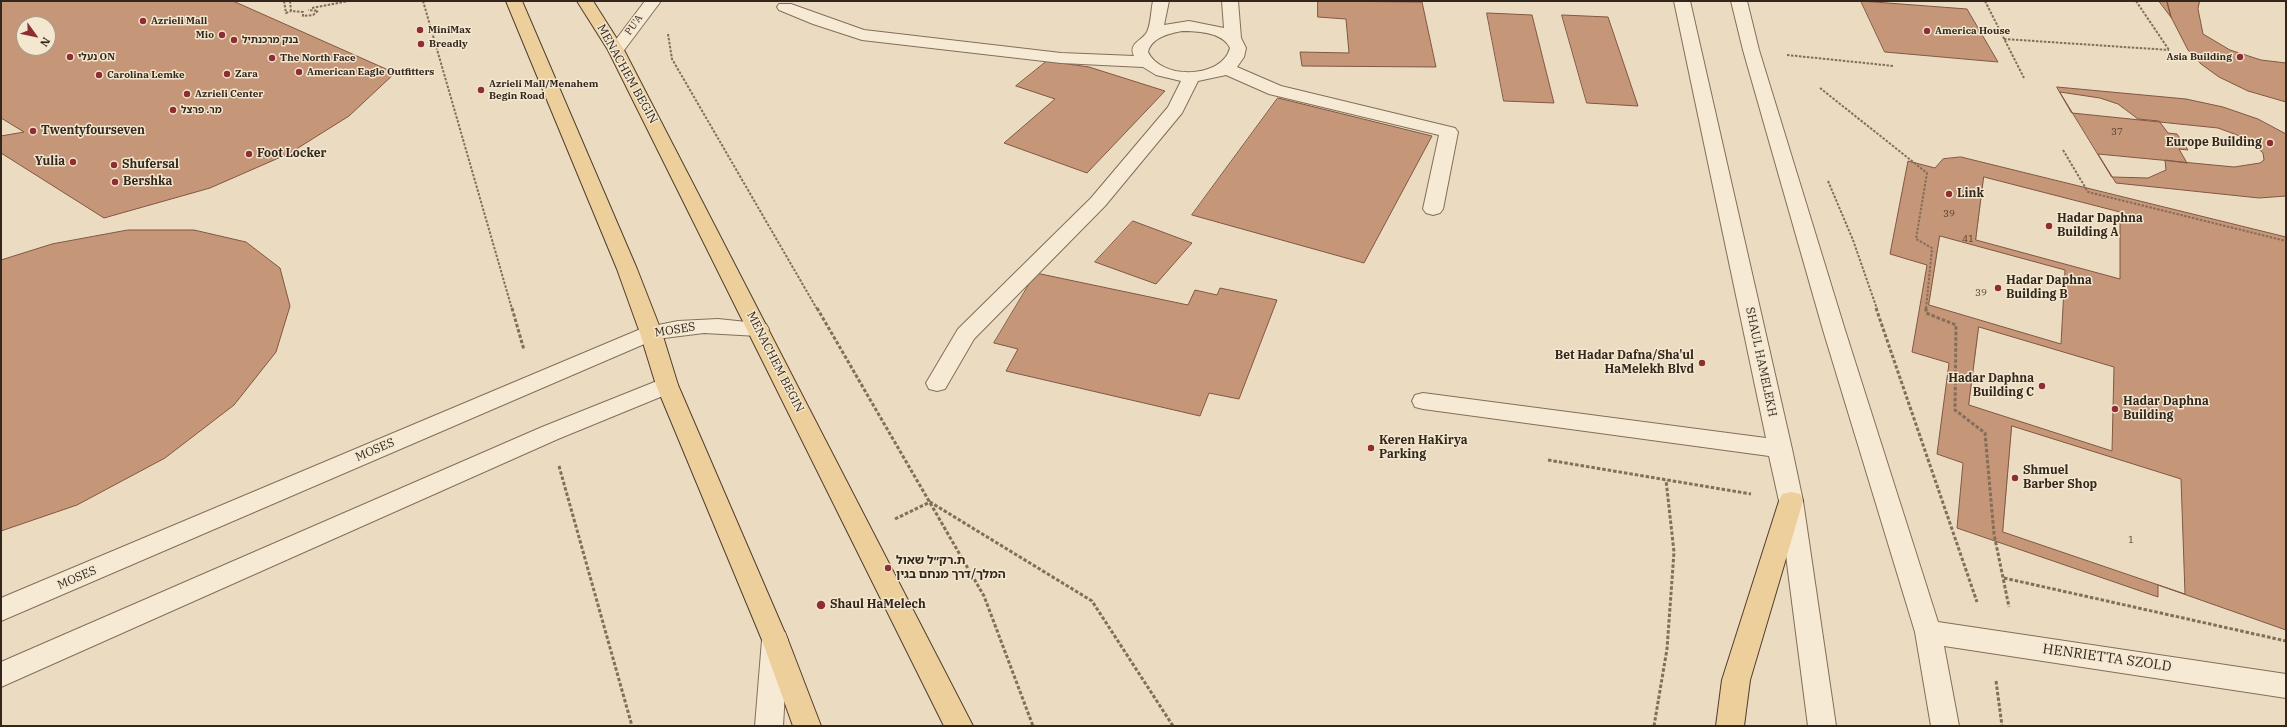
<!DOCTYPE html>
<html>
<head>
<meta charset="utf-8">
<style>
	body { margin:0 }
	#map { position:relative; width:2287px; height:727px; overflow:hidden; background:#ebdcc1; font-family:"IBM Plex Serif",serif }
	canvas { display:block }
	.frame { position:absolute; inset:0; border:2px solid #33271d; pointer-events:none }
	.north { position:absolute; left:16px; top:16px; width:40px; height:40px; box-sizing:border-box; background:#f3e7d0; border:1px solid #a69a88; border-radius:50%; rotate:123deg; font-size:11px; font-weight:700; line-height:16px; text-align:center; color:#33271d }
	.north::after { content:''; display:block; margin:auto; width:14px; height:18px; background:#8e2e33; clip-path:polygon(50% 0,100% 100%,50% 72%,0 100%) }
</style>
</head>
<body>
<div id="map">
<canvas width="2287" height="727"></canvas>
<div class="frame"></div>
<div class="north">N</div>
</div>
<script>
const context = document.querySelector('canvas').getContext('2d');
context.lineJoin = 'round';
function paint(path, color) { context.fillStyle = color; context.fill(path, 'evenodd'); }
function strokePath(path, color, width, dash) { context.strokeStyle = color; context.lineWidth = width; context.lineCap = dash ? 'butt' : 'round'; context.setLineDash(dash || []); context.stroke(path); }
function drawText(font, color, halo, rows, align = 'center') {
  context.font = font + ' "IBM Plex Serif","Noto Sans Hebrew",serif'; context.lineWidth = 3; context.setLineDash([]); context.textBaseline = 'middle'; context.strokeStyle = halo; context.fillStyle = color; for (const [text, x, y, turn = 0] of rows) {
    context.save(); context.translate(x, y); context.rotate((+turn || 0) * Math.PI / 180); context.textAlign = isNaN(turn) ? turn : align; if (halo) context.strokeText(text, 0, 0); context.fillText(text, 0, 0); context.restore();
  }
}
const building = new Path2D(`
	M1 1H233L395 73 349 116 290 153 210 188 104 218 1 153ZM24 24H48V48H24Z
	M1318 1 1422 2 1436 67 1302 66 1300 52 1349 53 1346 19 1318 17Z
	M1861 1 1967 9 1998 62 1885 52Z
	M2159 1H2167L2171 17Z
	M2167 1H2286V102L2248 91 2219 77 2201 64 2188 50 2171 17Z
	M2200 1H2286V63L2261 60 2230 50 2203 34 2198 9Z
	M1487 13 1532 15 1554 103 1504 101Z
	M1562 15 1608 17 1638 106 1587 103Z
	M1047 61 1089 67 1165 91 1087 173 1004 143 1055 99 1016 86Z
	M2057 87 2186 99 2223 107 2258 119 2286 134V196L2259 198 2116 183 2098 154 2234 167 2260 163 2264 160 2263 153 2248 139 2218 128 2072 113Z
	M2060 92 2100 98 2118 104 2138 119 2159 121 2168 133 2177 134 2188 150 2179 149 2187 163 2165 160 2166 170 2148 178 2112 177Z
	M1278 98 1432 136 1364 263 1192 215Z
	M1 118 24 132 1 136Z
	M1961 157 2286 237V630L2158 585V597L1957 528 1963 463 1937 454 1949 363 1912 352 1927 265 1890 254 1908 161 1935 168 1943 159Z
	M1984 177 2120 212V279L1976 240Z
	M1133 221 1192 243 1156 284 1095 262Z
	M128 230H194L246 242 280 268 290 306 276 352 234 405 165 458 77 505 1 531V260L52 244Z
	M1940 236 2065 270 2061 344 1929 305Z
	M1036 273 1188 305 1195 290 1217 295 1220 288 1277 300 1239 399 1209 393 1200 416 1006 371 1018 349 994 343Z
	M1979 327 2114 367 2112 451 1969 405Z
	M2012 426 2181 479 2185 594 2003 532Z`);
paint(building, '#c69679');
strokePath(building, '#805741', 1);
const minor = new Path2D(`
	M645 1H661L622 53H610L608 50Z
	M1153 1H1169L1164 25 1189 21 1224 28 1222 1H1238L1241 38 1246 48 1244 57 1237 67 1281 86 1455 128 1458 132 1443 209 1440 213 1433 215 1426 213 1423 209 1439 135 1269 94 1226 75 1198 81 1182 113 1105 206 974 339 945 389 937 391 929 389 926 383 958 329 1091 198 1168 107 1181 81 1156 75 1143 67 1061 63 862 40 813 24 779 10 777 7 779 4H791L864 30 1061 53 1134 56C1128 43 1142 41 1147 32 1151 24 1151 10 1153 1ZM1182 31C1197 31 1223 32 1230 48 1222 79 1161 80 1148 52 1151 38 1170 33 1182 31Z
	M1674 1H1690L1792 449 1803 501 1836 726H1808L1779 501 1769 456 1423 409 1415 407 1412 401 1415 395 1423 393 1766 438Z
	M1731 1H1747L1759 50 1845 330 1938 622 2286 674V698L1944 646 1959 726H1931L1915 632 1823 330 1743 50Z
	M718 319 766 324 769 329 766 334 758 336 704 333 656 339 1 621V598L643 328 678 321Z
	M667 377 675 379 678 385 675 391 558 439 1 687V662L542 427Z
	M775 629 785 632 788 640 783 726H755L762 640 765 632Z`);
const major = new Path2D(`
	M506 1H522L637 269 662 333 678 385 788 640 821 726H793L762 640 656 385 640 333 617 269Z
	M577 1H593L624 50 973 726H944L608 50Z
	M1791 492 1800 494 1803 501 1750 680 1744 726H1716L1722 680 1779 501 1782 494Z`);
strokePath(minor, '#836e5a', 2);
strokePath(major, '#513d2e', 2);
strokePath(new Path2D(`
	M284 1 286 13 291 11
	M290 1 291 11 303 12V16L313 15 318 11 308 10
	M423 1 512 309
	M1985 1 2024 78
	M2136 1 2169 50
	M312 8 349 1
	M668 34 672 59 817 309
	M2004 39 2169 50
	M1787 55 1894 66
	M1820 88 1927 173 1916 239 1932 248 1926 309
	M2063 150 2088 192 2286 241
	M1828 181 1853 240 1877 309`), '#836e5a', 2, [2.5, 1.5]);
strokePath(new Path2D(`
	M512 308 524 350
	M817 308 984 596 1033 726
	M1876 308 1977 602
	M1926 308V313L1956 325 1955 410 1985 433 1994 534 2009 607
	M1548 460 1751 494
	M559 466 632 726
	M895 519 930 502 1092 601 1173 726
	M2004 578 2286 641
	M1996 681 2002 726
	M1654 726 1667 649 1674 552 1666 480`), '#836e5a', 3, [3.5, 2]);
paint(minor, '#f6ead4');
paint(major, '#eccf9b');
for (const [x, y, r, color] of [
	[143,21,4,"#8e2e33"],
	[420,30,4,"#8e2e33"],
	[1927,31,4,"#8e2e33"],
	[222,35,4,"#8e2e33"],
	[234,40,4,"#8e2e33"],
	[421,44,4,"#8e2e33"],
	[70,57,4,"#8e2e33"],
	[2240,57,4,"#8e2e33"],
	[272,58,4,"#8e2e33"],
	[299,72,4,"#8e2e33"],
	[227,74,4,"#8e2e33"],
	[99,75,4,"#8e2e33"],
	[481,90,4,"#8e2e33"],
	[187,94,4,"#8e2e33"],
	[173,110,4,"#8e2e33"],
	[33,131,4,"#8e2e33"],
	[2270,143,4,"#8e2e33"],
	[249,154,4,"#8e2e33"],
	[73,162,4,"#8e2e33"],
	[114,165,4,"#8e2e33"],
	[115,182,4,"#8e2e33"],
	[1949,194,4,"#8e2e33"],
	[2049,226,4,"#8e2e33"],
	[1998,288,4,"#8e2e33"],
	[1702,363,4,"#8e2e33"],
	[2042,386,4,"#8e2e33"],
	[2115,409,4,"#8e2e33"],
	[1371,448,4,"#8e2e33"],
	[2015,478,4,"#8e2e33"],
	[888,568,4,"#8e2e33"],
	[821,605,5,"#8e2e33"]
]) { const dot = new Path2D(); dot.arc(x, y, r, 0, 2 * Math.PI); context.fillStyle = color; context.fill(dot); strokePath(dot, '#f3e7d0', 1.5); }
drawText('bold 10px', '#33271d', '#f3e7d0', [
	["Azrieli Mall",151,21],
	["MiniMax",428,30],
	["America House",1935,31],
	["Mio",214,35,"right"],
	["בנק מרכנתיל",242,40],
	["Breadly",429,44],
	["נעלי ON",78,57],
	["Asia Building",2232,57,"right"],
	["The North Face",280,58],
	["American Eagle Outfitters",307,72],
	["Zara",235,74],
	["Carolina Lemke",107,75],
	["Azrieli Mall/Menahem",489,84],
	["Begin Road",489,96],
	["Azrieli Center",195,94],
	["מר. פרצל",181,110]
], 'left');
drawText('10px', '#33271d', '#f3e7d0', [
	["PU'A",634,25,-54]
]);
drawText('10px', '#584334', null, [
	["37",2117,132],
	["39",1949,214],
	["41",1968,239],
	["39",1981,293],
	["1",2131,540]
]);
drawText('12px', '#33271d', '#f3e7d0', [
	["MENACHEM BEGIN",627,74,61],
	["MOSES",675,330,-9],
	["MENACHEM BEGIN",775,362,63],
	["SHAUL HAMELEKH",1761,362,78],
	["MOSES",375,450,-23],
	["MOSES",77,578,-23]
]);
drawText('bold 12px', '#33271d', '#f3e7d0', [
	["Twentyfourseven",41,131],
	["Europe Building",2262,143,"right"],
	["Foot Locker",257,154],
	["Yulia",65,162,"right"],
	["Shufersal",122,165],
	["Bershka",123,182],
	["Link",1957,194],
	["Hadar Daphna",2057,219],
	["Building A",2057,233],
	["Hadar Daphna",2006,281],
	["Building B",2006,295],
	["Bet Hadar Dafna/Sha'ul",1694,356,"right"],
	["HaMelekh Blvd",1694,370,"right"],
	["Hadar Daphna",2034,379,"right"],
	["Building C",2034,393,"right"],
	["Hadar Daphna",2123,402],
	["Building",2123,416],
	["Keren HaKirya",1379,441],
	["Parking",1379,455],
	["Shmuel",2023,471],
	["Barber Shop",2023,485],
	["ת.רק״ל שאול",896,561],
	["המלך/דרך מנחם בגין",896,575],
	["Shaul HaMelech",830,605]
], 'left');
drawText('14px', '#33271d', '#f3e7d0', [
	["HENRIETTA SZOLD",2107,658,8]
]);
</script>
</body>
</html>
